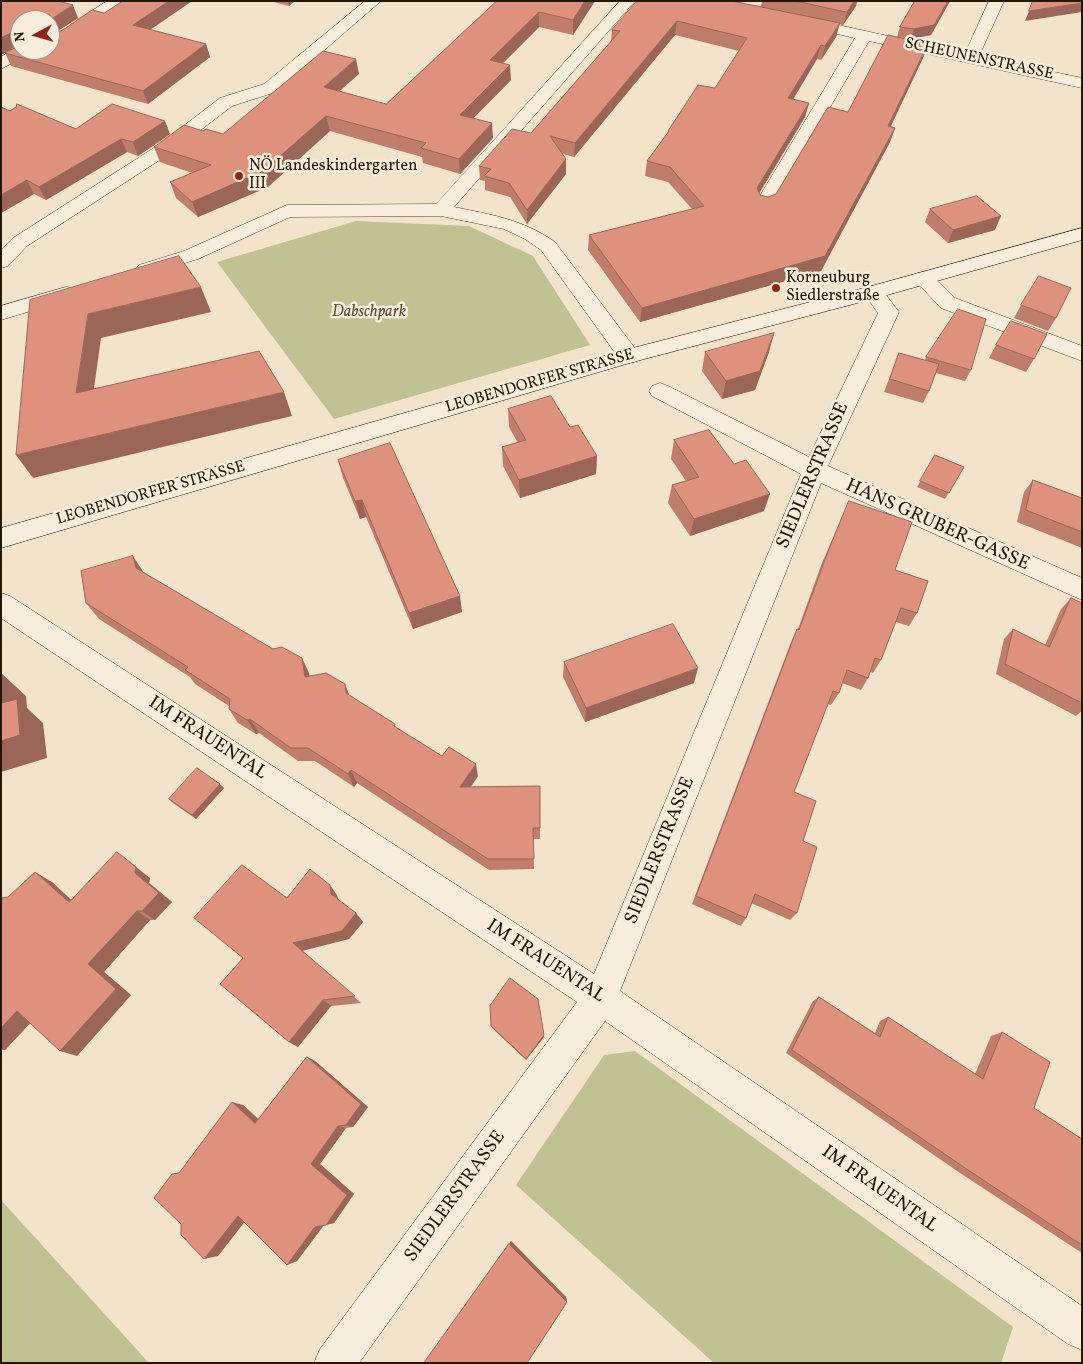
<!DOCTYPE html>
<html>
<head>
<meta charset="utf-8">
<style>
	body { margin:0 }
	#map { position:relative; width:1083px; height:1364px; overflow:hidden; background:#f3e3cb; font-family:Vollkorn,serif }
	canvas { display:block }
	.frame { position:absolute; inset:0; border:2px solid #231603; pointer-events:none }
	.north { position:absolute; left:10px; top:10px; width:50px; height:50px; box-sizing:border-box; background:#f7eddd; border:1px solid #a29786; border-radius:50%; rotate:264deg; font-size:14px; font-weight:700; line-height:20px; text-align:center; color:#231603 }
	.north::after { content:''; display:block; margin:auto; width:18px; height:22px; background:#8f2418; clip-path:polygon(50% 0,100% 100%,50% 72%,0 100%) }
</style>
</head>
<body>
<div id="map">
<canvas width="1083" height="1364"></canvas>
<div class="frame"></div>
<div class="north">N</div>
</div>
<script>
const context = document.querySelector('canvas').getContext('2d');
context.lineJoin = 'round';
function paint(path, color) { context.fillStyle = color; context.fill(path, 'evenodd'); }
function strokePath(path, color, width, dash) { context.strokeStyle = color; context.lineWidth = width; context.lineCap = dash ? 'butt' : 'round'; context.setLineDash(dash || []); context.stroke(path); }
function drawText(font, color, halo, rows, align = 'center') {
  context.font = font + ' Vollkorn,serif'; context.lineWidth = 5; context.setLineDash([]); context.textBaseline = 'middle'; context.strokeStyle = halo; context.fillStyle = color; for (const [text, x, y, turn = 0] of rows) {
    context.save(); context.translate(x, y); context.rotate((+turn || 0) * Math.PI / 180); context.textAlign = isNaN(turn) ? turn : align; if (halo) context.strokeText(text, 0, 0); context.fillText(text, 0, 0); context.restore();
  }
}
paint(new Path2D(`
	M356 221 469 226 533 256 590 345 334 419 217 262Z
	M635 1051 1013 1327 1001 1363H714L516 1185 604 1055Z
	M1 1200 149 1363H1Z`), '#c0c293');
const minor = new Path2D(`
	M107 1H125L64 43 50 46V36H54Z
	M365 1H381L276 92 232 106 172 152 27 246 8 266 1 268V250L13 238 160 144 220 98 264 84Z
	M620 1H635L454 207C492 215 522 219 555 242L637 351 640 356 637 361 629 363 621 361 541 250 525 239 504 229 441 216 290 217 198 259 146 275 139 273 136 269 139 265 184 251 287 205 436 204Z
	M989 1H1004L979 56 1082 78V88L869 41 773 204 771 208 764 210 757 208 755 204 855 38 797 25 794 22 797 19 802 17 965 53Z
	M20 46V50H33L31 53 1 69V57Z
	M923 272 930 274 955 298 1082 346V361L941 308 913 278 916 274Z
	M873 286 880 287 899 312 828 466 1082 578V600L821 483 620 991 1082 1306V1350L1068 1344 605 1021 359 1363H314L320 1349 577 1002 1 618V593L10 596 594 974 801 474 652 396 649 391 652 386 660 383 668 386 809 457 878 313 863 292 866 287Z
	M66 287 73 288 76 293 73 298 1 320V306Z`);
const secondary = new Path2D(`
	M1082 228V240L880 297 633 362 1 548V528L629 349 868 287Z`);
strokePath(minor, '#574935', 1);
strokePath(secondary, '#231603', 1);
paint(minor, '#f7eddd');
paint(secondary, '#f7eddd');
paint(new Path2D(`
	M1 1 78 18 56 32 104 13 192 1 150 30 206 44 210 57 148 104 11 66 5 53 1 55ZM20 20 50 50 5 53 20 44Z
	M270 1H295L289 6Z
	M497 1H595L573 35 539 27 503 63 511 80 473 118 493 138 460 174 423 163 422 157 330 131 268 187 198 217 176 198 170 182 192 173 160 162 154 147 203 131 223 134 359 74 339 91 386 104Z
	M762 1H857L856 6 843 25 839 24 836 37 821 60 817 59 793 99 809 103 805 117 759 194 760 195 768 197 776 194 848 112 928 44 923 58 890 126 895 128 890 142 821 271 640 322 588 250 589 235 692 209 668 182 645 176 647 161 667 134 668 131 715 88 739 51 675 35 574 157 563 154 566 159V174L527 224 510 197 485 190V181L480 180 479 166 531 133 611 42 612 30 761 7Z
	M915 1H950L931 35 911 39 897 37 900 27Z
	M10 111 76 129 170 134 138 156 127 152 46 200 34 194 1 213Z
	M930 209 995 230 948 243 925 222Z
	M1021 305 1056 318 1048 331 1014 318Z
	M996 345 1034 359 1026 372 989 358Z
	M705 352H769L755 390 722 399 702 371Z
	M899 353 925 360 926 357 971 370 965 381 936 373 929 391 923 403 884 392Z
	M508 409 570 427 597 456 596 474 520 498 503 466 502 447 518 443 509 427Z
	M674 440 734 464 764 511 690 536 668 503 672 485 686 481 671 459Z
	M935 455 964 467 945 499 917 487Z
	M338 460 462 612 413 629 366 517 360 519 343 478Z
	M1033 480 1082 498V548L1017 522 1024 492Z
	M843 515 895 570 917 613 909 626 896 622 881 660 873 673 870 672 868 678 861 690 842 683 839 693 831 705 828 704 794 792 803 841 797 913 790 920 751 903 746 918 741 926 692 904 791 642 797 629H798L822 563Z
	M144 573V574L309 673V676L350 696 397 728 442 756 478 776 471 787 540 786V839H533L534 869 489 870 357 783 354 787 315 761H298L259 733 256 734 238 723 229 709V706L195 684 190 677 99 619 86 603Z
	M1071 598 1082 603V711L1076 716 996 674 1004 639 1013 629 1045 645 1061 609Z
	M564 662 694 683 585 722 563 677Z
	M224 788 196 819 173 803 169 799Z
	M150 878 149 883 172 902 155 920H150L104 972 131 995 77 1056 30 1023 5 1050 1 1049V945L2 944 8 897 52 882 71 900Z
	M337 895 338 899 356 913 363 922 349 939 302 950 361 1003 331 1006 298 1047 289 1042 243 958 287 898Z
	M819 997 875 1033 880 1021 888 1017 975 1074 991 1036 1002 1032 1034 1108 1082 1139V1253L960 1173 786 1053 813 1001Z
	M491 1026 544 1037 526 1060 492 1028Z
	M307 1057 315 1061 368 1107 353 1127 346 1128 320 1164 354 1194 334 1223 324 1225 297 1261 287 1265 244 1222 218 1256 181 1224 179 1173 243 1105 258 1119Z
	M511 1241 566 1297 567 1302 527 1363H424Z`), '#bf7d6b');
paint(new Path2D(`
	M169 1H192L138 38 133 25Z
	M288 1H295L289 6Z
	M585 1H595L573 35V20Z
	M854 1H857L856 6 843 25 847 12Z
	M948 1H950L931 35 911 39 914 29Z
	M1082 3V12L1025 21 1029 11Z
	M73 5 78 18 53 34 50 35V20Z
	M539 12V27L491 75 490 60Z
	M677 21 675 35 574 157 575 143Z
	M840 23 836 37 821 60 825 46Z
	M14 31 20 44 1 55V38Z
	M206 44 210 57 148 104 143 91Z
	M928 44 923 58 884 141 888 126Z
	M821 45 817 59 785 113 788 98Z
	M356 59 359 74 327 102 324 87Z
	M510 65 511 80 461 131 460 115Z
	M809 103 805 117 753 203 757 188Z
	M326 116 330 131 268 187 198 217 192 202Z
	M165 121 170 134 138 156 133 142Z
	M492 123 493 138 460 174 459 159Z
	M895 128 890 142 821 271 640 322 642 308Z
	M121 139 127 152 46 200 39 187Z
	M566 159V174L527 224V210Z
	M27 180 34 194 1 213V195Z
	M1001 216 995 230 948 243 953 230Z
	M201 287 211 312 101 338 90 417 76 393 88 314Z
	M774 333 769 352 755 390 722 399 726 381Z
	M284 392 292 416 33 478 16 455Z
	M597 456 596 474 520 498 519 480Z
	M770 494 764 511 690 536 694 519Z
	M362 500 366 517 360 519 355 501Z
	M133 556 144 573 147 585 136 568Z
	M460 596 462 612 413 629 409 613Z
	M302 658 309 673 312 691 305 677Z
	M698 668 694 683 585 722 586 708Z
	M1 673 26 696 27 708 43 723 47 758 1 772 2 703Z
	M345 684 351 699 346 693Z
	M250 719 259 733 256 734 247 720Z
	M476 764 478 776 462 799 460 787Z
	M351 770 357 783 354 787 348 774Z
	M220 784 224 788 196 819 192 815Z
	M117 852 150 878 149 883 172 902 155 920 142 911 135 873Z
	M35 872 52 882 84 912 69 902Z
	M330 885 337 895 338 903 331 894Z
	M137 911 150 920 104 972 131 995 77 1056 60 1051 88 964Z
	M356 913 363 922 349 939 302 951 293 943Z
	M323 1000 331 1006 298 1047 289 1042Z
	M17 1011 36 1017 5 1050 1 1049V1028Z
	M544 1035V1037L526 1060V1059Z
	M307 1057 315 1061 368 1107 353 1127 346 1125Z
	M232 1102 243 1105 265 1125 255 1123Z
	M338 1126 346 1128 320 1164 354 1194 334 1223 326 1225 311 1164Z
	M250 1215 218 1256 204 1259 238 1216Z
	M324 1225 297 1261 287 1265 315 1227Z
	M511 1241 566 1297 567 1302 509 1244Z`), '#9b6657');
const building = new Path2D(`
	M1 1H58L73 5 50 20H20V35H16L14 31 1 38Z
	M123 1H169L133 25 206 44 143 91 5 53 20 45V50H50V34L60 32 92 10 104 13Z
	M497 1H585L573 20 539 12 490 60 510 65 460 115 492 123 459 159 421 148 426 143 326 116 263 171 192 202 170 182 211 165 154 147 184 125 203 131 206 129 223 134 323 51 356 59 324 87 386 104Z
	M637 1H732L840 23 825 46 821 45 788 98 809 103 757 188 760 195 768 197 776 194 828 107 848 112 888 35 928 44 888 126 895 128 825 256 642 308 589 235 704 206 670 167 647 161 669 131H668L698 85 715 88 747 38 677 21 575 143 550 136 566 159 527 210 509 183 484 176 491 169 479 166 512 129 531 133 620 31 612 30Z
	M796 1H854L847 12Z
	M915 1H948L934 25 914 29 900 27Z
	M1033 1H1082V3L1029 11Z
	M17 104 76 129 112 104 165 121 133 142 121 139 39 187 27 180 1 195V107L10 111 16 107Z
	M977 196 1001 216 953 230 930 209Z
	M179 256 201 287 88 314 76 393 259 351 284 392 16 455 30 300Z
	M1039 276 1071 288 1056 318 1021 305Z
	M958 309 986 319 971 370 926 357Z
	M1011 321 1047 334 1034 359 996 345Z
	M774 333 760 371 726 381 705 352Z
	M899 353 939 364 929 391 890 379Z
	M551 396 570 427 578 425 597 456 519 480 502 447 526 440 508 409Z
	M709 430 734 464 746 460 770 494 694 519 672 485 699 477 674 440Z
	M390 443 460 596 409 613 362 500 355 501 338 460Z
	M935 455 964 467 949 493 920 481Z
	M1033 480 1082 498V532L1026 510Z
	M849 501 912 522 895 570 928 581 917 613 901 608 881 660 875 658 868 678 847 670 839 693 833 691 794 792 816 801 803 841 817 847 797 913 755 894 746 918 696 896 797 629 799 630 829 549Z
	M133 556 136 568 273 649 282 647 302 658 305 677 326 673 345 684 346 693 395 724 394 726 442 756 449 747 476 764 460 787 540 786V828H533L534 859H488L351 770 348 774 308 748H291L250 719 247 720 229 709 230 699 185 670 188 667 86 603 81 571Z
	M1071 598 1082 603V703L1005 664 1013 629 1049 647Z
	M673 624 698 668 586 708 564 662Z
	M1 696 2 703 17 699 20 735 1 741Z
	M197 768 220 784 192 815 169 799Z
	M117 852 136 867 135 873 159 893 142 911H137L88 964 116 989 60 1051 17 1011 1 1028V945L2 944H1V898L8 897 35 872 69 902Z
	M242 865 287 898 310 869 330 885 331 894 356 913 342 931 293 943 355 996 323 1000 289 1042 220 984 243 958 194 918Z
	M510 978 538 999 544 1035 526 1059 491 1026 490 1006Z
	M819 997 880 1037 888 1017 983 1079 1002 1032 1050 1062 1034 1108 1082 1139V1245L971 1172 792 1050Z
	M307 1057 361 1104 346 1125 338 1126 311 1164 347 1195 326 1225 315 1227 287 1265 238 1216 204 1259 181 1235V1224L154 1198 172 1174 179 1173 232 1102 255 1123Z
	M509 1244 567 1302 527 1363H424Z`);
paint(building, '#de917c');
strokePath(building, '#9b6657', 1);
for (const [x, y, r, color] of [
	[239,176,5,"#8f2418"],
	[776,288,5,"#8f2418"]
]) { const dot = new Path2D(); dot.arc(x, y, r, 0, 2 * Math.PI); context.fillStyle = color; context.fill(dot); strokePath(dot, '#f7eddd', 2); }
drawText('16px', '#231603', '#f7eddd', [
	["SCHEUNENSTRASSE",979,60,12],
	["LEOBENDORFER STRASSE",540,382,-16],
	["LEOBENDORFER STRASSE",151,494,-16]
]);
drawText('16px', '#231603', '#f7eddd', [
	["NÖ Landeskindergarten",249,167],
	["III",249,185],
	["Korneuburg",786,279],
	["Siedlerstraße",786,297]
], 'left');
drawText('italic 16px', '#5a5235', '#f7eddd', [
	["Dabschpark",369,313]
]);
drawText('19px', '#231603', '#f7eddd', [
	["SIEDLERSTRASSE",814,476,-67],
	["HANS GRUBER-GASSE",937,526,24],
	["IM FRAUENTAL",207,739,33],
	["SIEDLERSTRASSE",661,851,-68],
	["IM FRAUENTAL",545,962,33],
	["IM FRAUENTAL",879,1190,35],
	["SIEDLERSTRASSE",456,1197,-54]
]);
</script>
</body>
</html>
